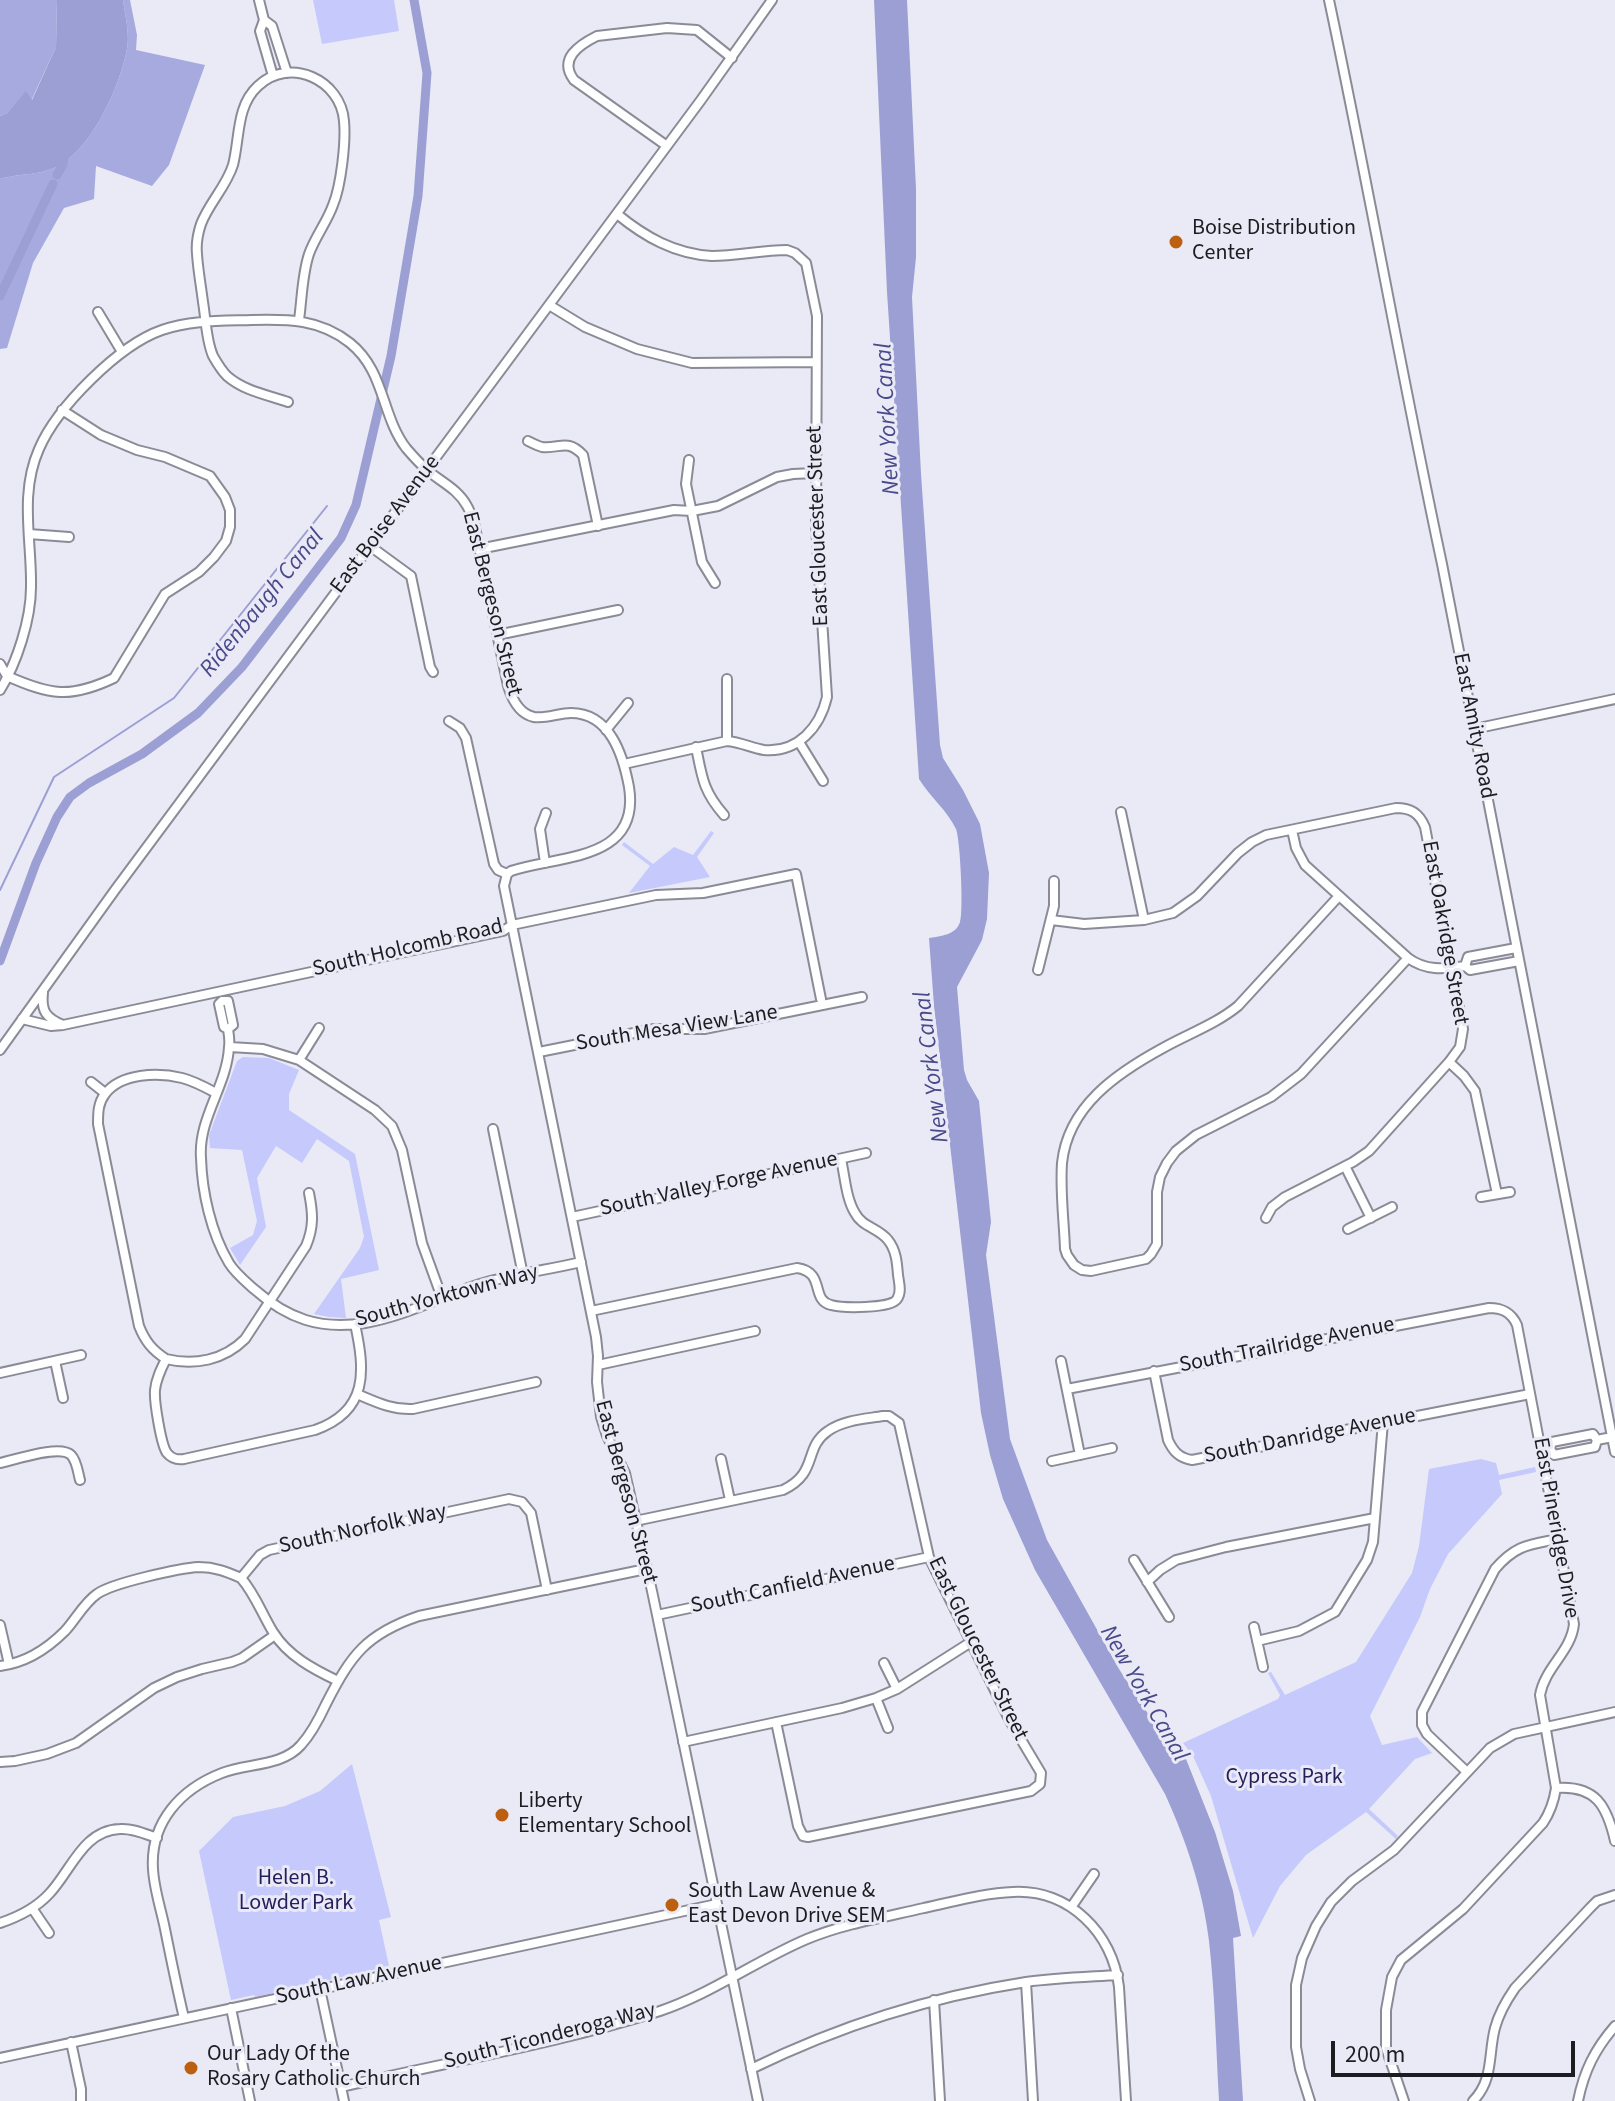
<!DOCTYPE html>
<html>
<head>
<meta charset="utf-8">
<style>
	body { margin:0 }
	#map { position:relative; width:1615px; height:2101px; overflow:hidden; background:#e9eaf6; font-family:"Source Sans 3",sans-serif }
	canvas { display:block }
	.scale { position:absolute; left:1331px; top:2041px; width:244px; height:36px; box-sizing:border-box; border:4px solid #1c1d21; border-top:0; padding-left:10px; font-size:24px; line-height:28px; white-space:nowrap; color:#1c1d21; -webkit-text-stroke:6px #e9eaf6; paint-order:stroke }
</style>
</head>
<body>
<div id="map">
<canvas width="1615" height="2101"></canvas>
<div class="scale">200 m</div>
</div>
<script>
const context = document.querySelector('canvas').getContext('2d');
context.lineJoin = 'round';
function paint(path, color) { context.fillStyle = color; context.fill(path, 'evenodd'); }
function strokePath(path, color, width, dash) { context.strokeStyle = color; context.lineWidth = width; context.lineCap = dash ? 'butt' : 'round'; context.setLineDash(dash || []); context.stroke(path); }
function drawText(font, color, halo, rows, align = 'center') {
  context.font = font + ' "Source Sans 3",sans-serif'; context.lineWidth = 6; context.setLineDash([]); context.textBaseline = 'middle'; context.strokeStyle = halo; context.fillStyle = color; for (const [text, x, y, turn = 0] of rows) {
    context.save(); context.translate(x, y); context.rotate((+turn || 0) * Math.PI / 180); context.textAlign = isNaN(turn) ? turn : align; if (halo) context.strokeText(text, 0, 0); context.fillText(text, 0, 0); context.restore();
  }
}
paint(new Path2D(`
	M313 0H394L399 31 322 44Z
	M711 831 714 833 697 857 710 877 629 893 650 866 622 845 624 842 653 864 674 847 693 855Z
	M243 1057 269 1058 299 1070 289 1094V1110L355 1154 379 1270 341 1279 346 1318 329 1317 314 1314 360 1248 364 1237 349 1161 317 1139 302 1163 276 1146 257 1178 266 1227 240 1265 230 1248 253 1235 257 1221 242 1150 210 1148 209 1135 237 1061Z
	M1481 1459 1496 1463 1499 1475 1535 1467 1536 1472 1499 1480 1502 1494 1448 1554 1430 1589 1420 1617 1370 1716 1382 1745 1417 1737 1432 1753 1415 1759 1369 1809 1398 1836 1396 1839 1366 1812 1306 1855 1280 1886 1253 1938 1211 1796 1193 1756 1183 1743 1278 1699 1280 1695 1268 1673 1271 1672 1285 1695 1356 1662 1412 1573 1419 1546 1429 1469Z
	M352 1764 391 1917 379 1920 389 1966 255 1997 254 1995 231 2000 199 1851 233 1817 285 1806 320 1791Z`), '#c5c9fb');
paint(new Path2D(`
	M0 0H57L56 47 31 101 26 92 7 113 0 116Z
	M123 0H130L137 35 136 50 205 65 169 165 152 186 96 166 94 199 64 208 33 263 7 348 0 349V179C20 173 41 176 60 165 93 146 120 86 127 49 130 34 125 15 123 0Z`), '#a7aade');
paint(new Path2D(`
	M57 0H123C125 15 130 34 127 49 120 86 93 146 60 165 41 176 20 173 0 179V116L7 113 26 91 32 100 56 47Z
	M874 0H907L916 189V257L912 297 921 474 940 745 943 758 963 790 980 824 989 873 987 919 982 940 957 987 964 1070 967 1080 979 1101 991 1222 986 1255 1010 1439 1047 1540 1119 1669 1165 1740 1177 1748 1186 1759 1215 1832 1233 1891 1241 1936 1233 1938 1243 2101H1219C1216 2048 1215 1994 1209 1941 1203 1890 1186 1840 1165 1794L1035 1570 1003 1499 990 1455 981 1413 934 1006 929 938C941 936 956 935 960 922 964 911 960 838 956 829 947 810 930 797 919 779L887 292Z`), '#9c9fd3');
strokePath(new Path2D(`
	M0 890 54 777 174 698 327 506`), '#9c9fd3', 2);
strokePath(new Path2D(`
	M57 175 63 164 65 152
	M0 296 53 184
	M0 961 36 863 57 817 70 797 89 783 142 754 198 713 242 667 341 538 356 505 391 356 418 196 427 73 414 0`), '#9c9fd3', 9);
const minor = new Path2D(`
	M259 0 264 20
	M1329 0C1369 188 1402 377 1442 564L1615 1452
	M273 76 260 31 264 20 272 26 287 73
	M667 146 574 80C558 59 579 45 597 36L667 28 697 30 732 58
	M617 214C645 237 675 254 712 256 737 256 762 250 787 250L795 253 806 263 817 316 816 526 827 697C820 727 798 753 764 750 752 748 740 742 727 741L624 764
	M549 305 585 327 637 349 692 363 816 362
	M98 312 122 352
	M288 402C268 395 244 391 227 376 221 370 217 363 213 356 206 340 206 320 203 302 201 286 198 270 197 254 196 244 198 233 201 224 209 203 226 187 233 165 240 138 236 106 258 86 290 56 341 80 344 121 346 142 341 186 333 205 327 222 315 237 309 254 302 275 302 299 299 320
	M528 441C532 443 538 446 542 447 560 449 567 438 583 455L598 526
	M689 460 686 484 702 562 715 583
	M29 534 69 537
	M370 546 411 576 430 667 433 672
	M479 549 674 510 692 511 718 506 777 477 793 474 815 473
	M497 635 618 610
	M0 664 7 676
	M7 676C50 695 70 699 114 678L165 594 199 572 214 557 226 541 230 527V510L225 497 210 476 165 457 137 450 101 435 62 410
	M0 690C17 663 31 619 31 587 32 541 19 494 39 449 57 407 119 345 162 330 191 320 222 321 252 320 288 319 320 319 350 343 385 371 381 415 406 448 412 455 419 463 427 470 441 482 458 489 467 506 470 511 472 517 474 523L508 686C512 699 519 714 534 717 546 719 559 713 571 713 610 713 623 755 629 787 641 862 558 855 511 871L507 874 504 886 596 1337 598 1356 597 1382 601 1417 607 1436 625 1473 652 1591 758 2101
	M449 721 460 728 466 738 494 864 498 870 507 874
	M1474 729 1615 699
	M606 730 628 703
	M727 741V679
	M799 742 823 781
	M696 747C702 777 703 791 724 815
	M1121 812 1144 920
	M1292 830 1296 848 1305 865 1408 958C1426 971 1443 969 1465 966
	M545 863 540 829 546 813
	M1339 896 1238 1006C1216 1024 1188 1034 1163 1048 1117 1073 1068 1106 1062 1163 1060 1191 1064 1221 1065 1249L1067 1255 1074 1265 1082 1270 1091 1271 1146 1259 1151 1254 1157 1244V1192L1160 1177 1167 1163 1176 1151 1196 1135 1271 1097 1301 1074 1408 958
	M1051 920 1084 924 1144 920 1173 913 1197 896 1238 853 1252 842 1266 835 1396 808C1411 808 1419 813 1425 827L1463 1029 1460 1047 1449 1062 1369 1151 1353 1162 1285 1197 1272 1207 1266 1218
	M1516 948 1468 957 1465 966 1470 970 1519 961
	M1038 970 1054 906V881
	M43 993C41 1011 46 1018 63 1025
	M22 1019 51 1026 63 1025 503 931 512 925 656 895 703 893 796 874 821 999
	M228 1029 224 1027 219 1004 222 1001H228L233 1025 228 1029C229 1035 230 1041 229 1047 227 1086 198 1118 201 1158 202 1192 211 1233 229 1263 235 1273 245 1281 254 1289 288 1319 320 1330 365 1323 406 1316 442 1296 480 1284 513 1274 548 1270 581 1262
	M230 1047 263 1049 299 1060 375 1110 392 1126 402 1150 422 1243 442 1298
	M0 1050 115 890 701 100 772 0
	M539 1052 654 1029H704L862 997
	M299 1060 319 1028
	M1449 1062 1464 1076 1475 1091 1497 1194
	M91 1082 105 1093
	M216 1093C205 1087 194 1081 182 1078 158 1072 121 1073 105 1094 98 1103 98 1113 98 1124L139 1326C145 1341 152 1350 166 1359 161 1369 156 1379 155 1390 154 1401 161 1445 167 1453 172 1459 177 1460 184 1459L315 1430C369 1411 365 1370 355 1324
	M493 1129 523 1275
	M1345 1166 1371 1218
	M1481 1197 1510 1192
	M572 1217 866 1153
	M1348 1229 1392 1207
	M591 1311 797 1268C826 1272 810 1300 831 1305 842 1308 891 1309 897 1299 902 1292 899 1283 898 1275 897 1262 896 1250 888 1240 879 1228 862 1227 855 1213 846 1198 845 1177 841 1159
	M166 1359C195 1366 224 1360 245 1339L306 1246C314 1227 313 1213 309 1193
	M55 1361 63 1398
	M1061 1361 1080 1455
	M598 1365 755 1331
	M1154 1371 1168 1440C1173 1451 1179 1458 1192 1460L1530 1394
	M0 1373 81 1355
	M1067 1389 1489 1308C1502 1308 1511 1312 1517 1325L1574 1624C1571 1652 1545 1667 1540 1695L1556 1788C1554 1801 1551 1811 1543 1823L1463 1909 1401 1960 1392 1977 1386 2010V2048L1404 2101
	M357 1394C376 1402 392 1410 413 1409L536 1382
	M1597 1440 1593 1434 1552 1442 1550 1449 1554 1455 1595 1447 1597 1440 1612 1437
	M721 1459 730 1500
	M1052 1461 1112 1448
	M0 1463C15 1460 60 1444 71 1455 77 1461 78 1473 80 1480
	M635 1521 783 1490C819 1473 803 1448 828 1431 843 1420 865 1419 883 1416H889L899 1423 929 1557 1010 1721 1041 1773 1040 1784 1031 1791 808 1837 803 1836 798 1826 776 1722
	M1134 1560 1169 1617
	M241 1578C255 1594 262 1614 273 1632 288 1656 313 1669 338 1681
	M1147 1582 1160 1570 1176 1560 1226 1547 1375 1518
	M657 1615 929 1557
	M0 1625 9 1664
	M1254 1627 1263 1667
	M1257 1641 1299 1631 1335 1612 1367 1560 1373 1542 1383 1422
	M884 1663 897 1689
	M0 1666C25 1663 47 1649 65 1631 76 1619 84 1603 97 1594 112 1583 180 1568 199 1567 215 1567 227 1572 241 1578L260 1555 269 1550 509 1499 522 1502 531 1513 547 1590
	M876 1698 888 1728
	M683 1742 842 1708 876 1698 897 1689 971 1642
	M0 1762 15 1761 47 1754 76 1743 154 1688 177 1677 202 1669 232 1662 242 1658 275 1635
	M1467 1772 1427 1734 1422 1725V1712L1495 1569C1516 1545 1528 1545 1558 1539
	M1556 1788C1596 1785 1607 1806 1615 1841
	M1072 1906 1094 1874
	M32 1908 49 1933
	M0 1923C18 1917 35 1909 49 1894 71 1871 83 1830 120 1829 133 1828 145 1834 157 1838
	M1026 1982 1033 2101
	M320 1989 344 2101
	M934 2000 940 2101
	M231 2008 250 2101
	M184 2018C177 1988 171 1959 165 1929 161 1909 154 1889 153 1869 150 1822 181 1789 222 1773 246 1763 282 1767 301 1745 312 1733 319 1719 326 1704 351 1655 366 1634 419 1616L646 1569
	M71 2042 81 2089V2101
	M0 2058 717 1904
	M751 2069C839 2026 929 1997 1026 1982 1056 1978 1087 1977 1118 1975
	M341 2087C447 2062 556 2044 660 2011 711 1994 757 1960 807 1939 843 1924 885 1917 924 1908 953 1902 983 1893 1013 1892 1069 1889 1113 1933 1119 1987L1126 2101
	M1310 2101 1300 2069 1296 2047V1985L1302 1958 1316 1926 1331 1902 1352 1881 1394 1850 1490 1748 1514 1734 1615 1712
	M1473 2101C1494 2080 1488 2054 1495 2028 1499 2013 1506 2001 1515 1988L1590 1908 1597 1901 1615 1895
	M1578 2101C1584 2071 1595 2049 1615 2026`);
strokePath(minor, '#8a8b96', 12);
strokePath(minor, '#fff', 8);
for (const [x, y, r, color] of [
	[1176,242,8,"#bd5f11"],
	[502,1815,8,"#bd5f11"],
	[672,1905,8,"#bd5f11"],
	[191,2068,8,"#bd5f11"]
]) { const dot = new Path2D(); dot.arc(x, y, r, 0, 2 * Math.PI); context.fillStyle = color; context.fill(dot); strokePath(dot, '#e9eaf6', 3); }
drawText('22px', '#1c1d21', '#e9eaf6', [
	["Boise Distribution",1192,229],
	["Center",1192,254],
	["Liberty",518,1802],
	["Elementary School",518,1827],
	["South Law Avenue &",688,1892],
	["East Devon Drive SEM",688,1917],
	["Our Lady Of the",207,2055],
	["Rosary Catholic Church",207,2080]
], 'left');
drawText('22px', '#1c1d21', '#e9eaf6', [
	["East Boise Avenue",386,525,-53],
	["East Gloucester Street",819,526,-92],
	["East Bergeson Street",491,604,76],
	["East Amity Road",1473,726,79],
	["East Oakridge Street",1444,933,80],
	["South Holcomb Road",408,949,-13],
	["South Mesa View Lane",677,1029,-9],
	["South Valley Forge Avenue",719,1185,-12],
	["South Yorktown Way",447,1297,-15],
	["South Trailridge Avenue",1287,1346,-11],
	["South Danridge Avenue",1310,1437,-11],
	["East Bergeson Street",625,1492,75],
	["East Pineridge Drive",1555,1528,80],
	["South Norfolk Way",363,1530,-12],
	["South Canfield Avenue",793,1586,-12],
	["East Gloucester Street",977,1649,64],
	["South Law Avenue",359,1981,-12],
	["South Ticonderoga Way",550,2037,-14]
]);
drawText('22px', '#241e5c', '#e9eaf6', [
	["Cypress Park",1284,1778],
	["Helen B.",296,1879],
	["Lowder Park",296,1904]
]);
drawText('italic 24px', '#4a498b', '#e9eaf6', [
	["New York Canal",889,419,-93],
	["Ridenbaugh Canal",263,604,-51],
	["New York Canal",933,1067,-97],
	["New York Canal",1143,1694,60]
]);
</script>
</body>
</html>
